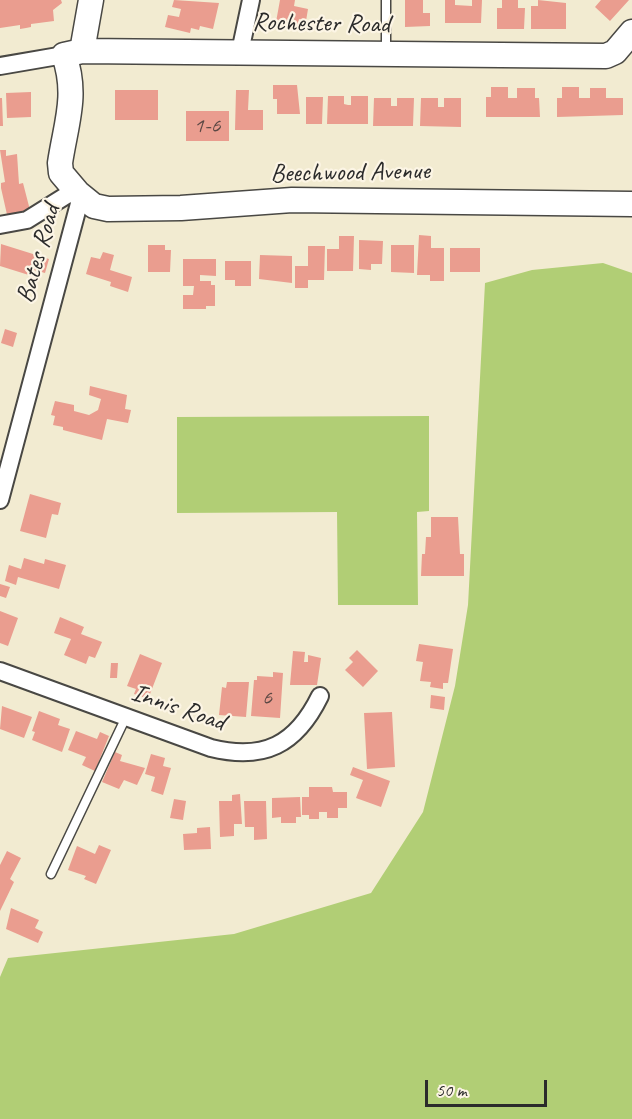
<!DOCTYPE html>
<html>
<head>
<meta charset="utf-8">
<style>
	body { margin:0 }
	#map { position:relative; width:632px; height:1119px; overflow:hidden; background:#f2ebd1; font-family:Caveat,sans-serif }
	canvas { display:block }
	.scale { position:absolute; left:425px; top:1080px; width:122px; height:27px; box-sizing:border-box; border:3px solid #2b2b2b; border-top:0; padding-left:8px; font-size:18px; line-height:21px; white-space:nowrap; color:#2b2b2b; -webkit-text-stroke:4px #fcf5e5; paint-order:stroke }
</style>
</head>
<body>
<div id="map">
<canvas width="632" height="1119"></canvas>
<div class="scale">50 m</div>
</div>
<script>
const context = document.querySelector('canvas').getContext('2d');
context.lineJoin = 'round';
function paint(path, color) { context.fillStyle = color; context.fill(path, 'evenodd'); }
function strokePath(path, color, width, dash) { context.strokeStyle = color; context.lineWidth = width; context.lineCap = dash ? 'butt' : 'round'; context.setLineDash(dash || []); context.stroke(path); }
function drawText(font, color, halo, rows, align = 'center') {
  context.font = font + ' Caveat,sans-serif'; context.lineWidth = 4.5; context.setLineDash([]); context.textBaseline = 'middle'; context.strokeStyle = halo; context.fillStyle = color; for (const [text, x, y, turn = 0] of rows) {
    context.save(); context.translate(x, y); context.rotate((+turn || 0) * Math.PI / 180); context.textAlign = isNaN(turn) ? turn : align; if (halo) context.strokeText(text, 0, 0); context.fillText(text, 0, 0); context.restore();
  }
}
paint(new Path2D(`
	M603 263 632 273V1119H0V977L8 958 234 934 371 893 423 812 455 686 468 605 485 283 532 270Z
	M429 416V511L417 512 418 605H338L337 512 177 513V417Z`), '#b1ce75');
paint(new Path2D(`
	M0 0H61L62 3 53 10 54 21 31 24V27L26 28 20 29V25L0 28Z
	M174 0 219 3 213 29 200 26 199 30 191 28 190 33 165 27 168 15 179 17 181 9 172 7Z
	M280 0H295L294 6 308 9 306 21 299 19 297 28 276 22Z
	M405 0H423V13H430V26L405 27Z
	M445 0H455V5L472 6V0H482L481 23H445Z
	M502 0H518V8H525L524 29H497V8H502Z
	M538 0 566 3V29H531V6H538Z
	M601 0H629L610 21 595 7Z
	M273 85H297L300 114H277V99H273Z
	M491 87H508V98H517V88H535V98H539L540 117H486V97H491Z
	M562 87H579V98H590V88H606V98H623V115L557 117V98H562Z
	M115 90H158V120H115Z
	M236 90H249L248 110H263V130H235Z
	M31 92V117L7 118 6 93Z
	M328 96H344V104L348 105H351V96H368V124H327Z
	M306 97H323L322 124H306Z
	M0 98H2L3 126H0Z
	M374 98H391V106H397V98H414L413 126H373Z
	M421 98H438V107H444V98H461V127L420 126Z
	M186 111H229V141H186Z
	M0 150H6V156L17 154 19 184 23 183 31 214 8 219 1 188V183L5 182Z
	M419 235 431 236V248H444V281H430V275H417Z
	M339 236H354L353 271H327V249H339Z
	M359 240 383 241 382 264H371V270L359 269Z
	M1 244 49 259 45 273 34 270 32 276 0 266Z
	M148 245H165V250H171L170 272H148Z
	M391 245H414V273L391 272Z
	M308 246H325L324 280H308V288H295V266H308Z
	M450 248H480V272H450Z
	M103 252 114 255 110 270 132 277 128 292 110 286 111 282 86 274 91 257 100 259Z
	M260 255 292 256V283L259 279Z
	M183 259H216V276L200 275V281H211V285H215V306H206V309H183V295H193L194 286H183Z
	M225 261H251V286H235V280H225Z
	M5 329 17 333 13 347 1 343Z
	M90 386 127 395 125 409 131 410 128 423 107 419 102 440 63 430V427L53 425 55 416 51 415 55 401 74 405V411L89 415 98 410 101 399 89 395Z
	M30 494 61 503 58 515 52 514 46 538 20 531Z
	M431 517H458L460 554H464V576H421L422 554H425L426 537H431Z
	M24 558 44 564 45 559 66 565 59 589 18 577 16 585 5 581 9 565 21 569Z
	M0 584 10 587 6 598 0 596Z
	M0 611 18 618 8 646 0 643Z
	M60 617 84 627 81 634 102 642 95 658 89 656 86 664 64 655 71 639 54 633Z
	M419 644 453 649 448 683H443V689L430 687 431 682 420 681 423 662 416 661Z
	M357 650 378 671 363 687 345 670 353 662 349 658Z
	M293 651 305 652 304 662H308V655L321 658 317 685H290Z
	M140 654 162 663 150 694 147 693 145 698 134 694 136 689 127 686Z
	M111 663H118L117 678H110Z
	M273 672 283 673 280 718 251 716 254 680H257V676L273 677Z
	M227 682H249L246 717 219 715 222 687 226 688Z
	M431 695 445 697 444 710 430 708Z
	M2 706 32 717 24 738 0 729Z
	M39 711 60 719 58 725 70 729 62 752 32 740 35 732 32 731Z
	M392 712 395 767 367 769 364 713Z
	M76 731 97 739 100 732 109 736 95 771 82 765 86 757 68 750Z
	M115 752 122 755 120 761 145 768 137 785 124 780 119 789 102 782Z
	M151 754 165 758 163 766 171 768 163 795 151 791 155 777 145 774Z
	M353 767 390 781 381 807 356 798 363 780 350 775Z
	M309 787H332L333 792H347V808H338V818H327V812H319V819H309V815H302V797H309Z
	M240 794 242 824H234V836L220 837 219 801H232V795Z
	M300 797 301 817H296V823H281V817L272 818V798Z
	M174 799 186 801 183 820 170 818Z
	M244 801H266L267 839 254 840V827H245Z
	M210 827 211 849 184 850 183 834 197 833V828Z
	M99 845 111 850 96 884 84 879 86 876 68 870 77 846 95 854Z
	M7 851 21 858 10 879 14 882 0 911V865Z
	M11 908 39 920 35 928 43 932 38 943 6 929Z`), '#ea9d8f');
const lane = new Path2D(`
	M386 53V0
	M51 874 126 717`);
const street = new Path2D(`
	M240 52 251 0
	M0 66 64 55
	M0 225 27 220 75 190
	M0 500 81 196
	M0 671 211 748C264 761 296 745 320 696`);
const secondary = new Path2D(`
	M632 32 615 52 606 56 82 51 64 55C78 95 66 123 60 163L61 173 78 193 94 206 108 209 181 208 292 200 632 204
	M82 51 91 0`);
strokePath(lane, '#494844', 11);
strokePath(street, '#494844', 20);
strokePath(secondary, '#494844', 27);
strokePath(lane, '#fff', 8);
strokePath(street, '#fff', 16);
strokePath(secondary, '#fff', 24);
drawText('22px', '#5b4844', null, [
	["1-6",207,126],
	["6",267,698]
]);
drawText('26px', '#2b2b2b', '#fcf5e5', [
	["Rochester Road",321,24,1],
	["Beechwood Avenue",350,173,-1],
	["Bates Road",39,254,-74],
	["Innis Road",178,708,19]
]);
</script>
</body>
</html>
